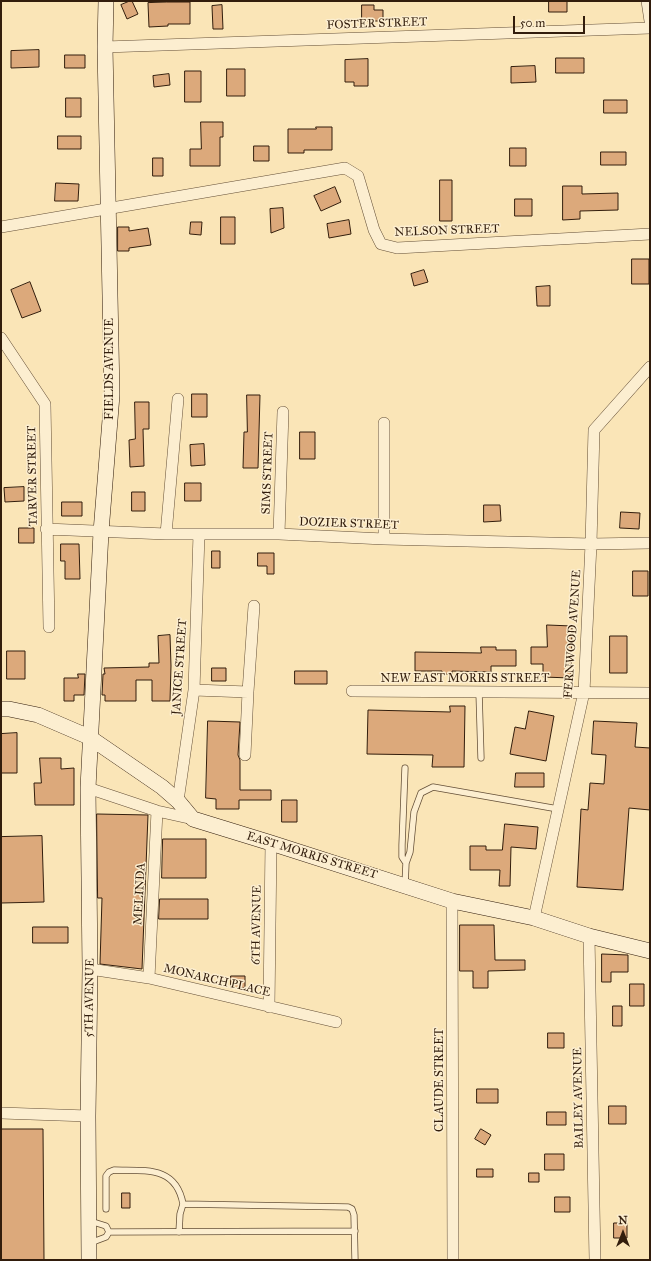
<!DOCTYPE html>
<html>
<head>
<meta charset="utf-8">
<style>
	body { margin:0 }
	#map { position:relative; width:651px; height:1261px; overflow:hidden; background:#fae5b7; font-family:"IM FELL Great Primer",serif }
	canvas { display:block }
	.frame { position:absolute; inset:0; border:2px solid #321d0c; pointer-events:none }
	.north { position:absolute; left:603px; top:1213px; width:40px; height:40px; -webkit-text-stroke:3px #fceed0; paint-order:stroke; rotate:0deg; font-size:11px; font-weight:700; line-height:16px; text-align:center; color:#321d0c }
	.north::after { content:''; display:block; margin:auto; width:14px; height:18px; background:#321d0c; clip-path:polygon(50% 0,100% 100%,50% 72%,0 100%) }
	.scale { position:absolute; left:513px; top:16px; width:72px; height:18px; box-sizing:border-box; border:2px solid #321d0c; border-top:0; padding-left:5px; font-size:12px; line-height:14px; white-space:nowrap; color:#321d0c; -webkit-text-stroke:3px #fceed0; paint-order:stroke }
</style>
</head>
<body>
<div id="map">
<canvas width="651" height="1261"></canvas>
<div class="frame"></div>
<div class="north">N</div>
<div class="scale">50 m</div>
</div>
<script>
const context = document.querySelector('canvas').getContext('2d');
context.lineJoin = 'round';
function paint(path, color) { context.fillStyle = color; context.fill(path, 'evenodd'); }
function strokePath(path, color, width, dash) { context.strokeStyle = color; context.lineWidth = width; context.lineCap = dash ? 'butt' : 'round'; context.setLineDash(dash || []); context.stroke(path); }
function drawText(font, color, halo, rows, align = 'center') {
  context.font = font + ' "IM FELL Great Primer",serif'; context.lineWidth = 3; context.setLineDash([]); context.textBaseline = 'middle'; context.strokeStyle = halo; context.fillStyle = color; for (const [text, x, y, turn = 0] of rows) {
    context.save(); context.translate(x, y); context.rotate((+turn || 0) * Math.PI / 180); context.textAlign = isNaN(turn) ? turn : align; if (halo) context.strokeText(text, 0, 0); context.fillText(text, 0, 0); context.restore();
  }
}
const building = new Path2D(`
	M130 1H132L138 14 127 19 121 5Z
	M549 1H567V12H549Z
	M167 2H190V24H168V26L149 27 148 3Z
	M222 5 223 29H213L212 6Z
	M362 5H374V10H383V21H362Z
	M39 50V67L11 68V51Z
	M65 55H85V68H65Z
	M556 58H584V73H556Z
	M368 59V86H354V82H345V60Z
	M535 66 536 82 511 83V67Z
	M227 69H245V96H227Z
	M185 71H201V102H185Z
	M169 74 170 85 154 87 153 76Z
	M66 98H81V117H66Z
	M604 100H627V113H604Z
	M201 122H223V137H220V166H190V149H201Z
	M316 127H332V150H304V153H288V129H316Z
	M58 136H81V149H58Z
	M254 146H269V161H254Z
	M510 148H526V166H510Z
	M601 152H626V165H601Z
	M153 158H163V176H153Z
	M440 180H452V221H440Z
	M56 183 79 184 78 201H55Z
	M563 186H582V194L618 193V210L580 211V219L563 220Z
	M335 187 341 202 321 211 314 196Z
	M515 199H532V216H515Z
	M283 208 284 228 271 233 270 209Z
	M221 217H235V244H221Z
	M349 220 351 234 329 238 327 224Z
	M191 222H202L201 235 190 234Z
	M118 227H129V231L148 228 151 245 129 248V251H118Z
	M632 259H649V284H632Z
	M424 270 428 282 414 286 411 274Z
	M30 282 41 311 22 318 11 290Z
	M550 286V306H537L536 287Z
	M192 394H207V417H192Z
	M247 395H260L258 468H243L244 432H247Z
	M135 402H149V429H143L144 466 130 467 129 440 135 439Z
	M300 432H315V459H300Z
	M204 444 205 465 191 466 190 445Z
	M185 483H201V501H185Z
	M24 487V501L5 502 4 488Z
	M132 492H145V511H132Z
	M62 502H82V516H62Z
	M484 505H500L501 521 484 522Z
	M621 512 640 513 639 529 620 528Z
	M19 528H34V543H19Z
	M61 544H79L80 579H65V561H61Z
	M212 551H220V568H212Z
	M258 553H274V574H267V566H258Z
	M633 571H648V596H633Z
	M547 625 572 626 571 678 543 677V664H531V647H547Z
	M170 635 171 666 170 701H152V680H136V701H105V695H102L103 674H105L104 668 149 667V663H159L158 636Z
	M610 636H627V673H610Z
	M481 647H496V650H516V666H491V672L452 671V674H442V671H415V652L481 653Z
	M7 651H25V679H7Z
	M212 668H226V681H212Z
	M295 671H327V684H295Z
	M78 674H85L84 695H74V701H64V678H78Z
	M450 706H465L464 767H432L433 755 367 754 368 710 450 712Z
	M529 711 554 716 546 761 510 754 515 727 525 729Z
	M208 721 240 722 238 755 240 760V790H271V800H239V809H216V799L206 798Z
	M594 721 637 723 635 747 650 748V810L629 808 623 890 577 887 581 809 588 810 590 783 604 784 606 755 592 754Z
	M17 733V773H1V734Z
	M40 758H61V769L74 768V805H35L34 783H41Z
	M516 773H544V787H515Z
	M282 800H297V822H282Z
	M97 814 148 815 142 969 100 964 102 898H98Z
	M505 824 538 827 536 849 511 847 510 886H499L500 870H470V846H486V850H502Z
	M42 836 44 902 1 903V837Z
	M163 839H206V878H162Z
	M160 899H208V919H159Z
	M460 925H494L495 960H525V970L488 971V988H473V971H460Z
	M33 927H68V943H33Z
	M602 954 628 955V972H611V982H602Z
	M231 976H245V988H231Z
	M630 984H644V1006H630Z
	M613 1006H622V1026H613Z
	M548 1033H564V1048H548Z
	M477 1089H498V1103H477Z
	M609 1106H626V1124H609Z
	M547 1112H566V1125H547Z
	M1 1129H43L44 1260H1Z
	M481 1129 491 1135 485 1145 475 1139Z
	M545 1154H564V1170H545Z
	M477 1169H493V1177H477Z
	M529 1173H539V1182H529Z
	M122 1193H130V1208H122Z
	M555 1197H570V1212H555Z
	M614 1223H627V1238H614Z`);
paint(building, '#dca97b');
strokePath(building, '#321d0c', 1);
const lane = new Path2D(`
	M479 692 481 758
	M405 768 402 845V857L406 863
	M405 885 406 863 410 852 414 812 421 793 433 787 558 809
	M106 1209V1176L109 1172 114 1170C144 1171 176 1165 183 1204
	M90 1221 106 1226 109 1232
	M109 1232 355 1231
	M179 1232 180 1214 183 1204 348 1207 352 1209 354 1215 355 1260
	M90 1243 106 1237 109 1232`);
const street = new Path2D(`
	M647 1 650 21
	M105 47 650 28
	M1 227 345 168 358 176 374 230 381 244 397 248 650 234
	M1 338 45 404 49 627
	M46 529 166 534H279L384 539 591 544 650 543
	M166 534 178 399
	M279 534 283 412
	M384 539V423
	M194 690 248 692
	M352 691 650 693
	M245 755 248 692 254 606
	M88 788 157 811 193 819
	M178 801 194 690 199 534
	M452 901 453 1260
	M534 918 584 692 591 544 594 430 650 367
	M589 936 595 1260
	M90 969 149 978 336 1022
	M149 978 157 811
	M269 1007 271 843
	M1 1113 88 1116`);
const secondary = new Path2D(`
	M1 709H9L38 715 89 737 162 787 178 801 193 819 271 843 452 901 534 918 589 936 650 951
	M89 1260 88 1116 90 969 88 788 101 532 112 395 105 47 106 1`);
strokePath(lane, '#644f37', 7);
strokePath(street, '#644f37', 12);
strokePath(secondary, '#321d0c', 16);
strokePath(lane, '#fceed0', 5.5);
strokePath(street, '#fceed0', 11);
strokePath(secondary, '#fceed0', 15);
drawText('12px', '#321d0c', '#fceed0', [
	["FOSTER STREET",377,24,-2],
	["NELSON STREET",447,231,-2],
	["FIELDS AVENUE",110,369,-90],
	["SIMS STREET",268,473,-88],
	["TARVER STREET",33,476,-91],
	["DOZIER STREET",349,524,2],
	["FERNWOOD AVENUE",573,634,-86],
	["JANICE STREET",180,667,-86],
	["NEW EAST MORRIS STREET",465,679],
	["EAST MORRIS STREET",312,856,17],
	["MELINDA",140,894,-87],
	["6TH AVENUE",257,925,-89],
	["MONARCH PLACE",217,981,13],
	["5TH AVENUE",90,998,-89],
	["CLAUDE STREET",440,1080,-90],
	["BAILEY AVENUE",579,1098,-91]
]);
</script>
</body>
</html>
